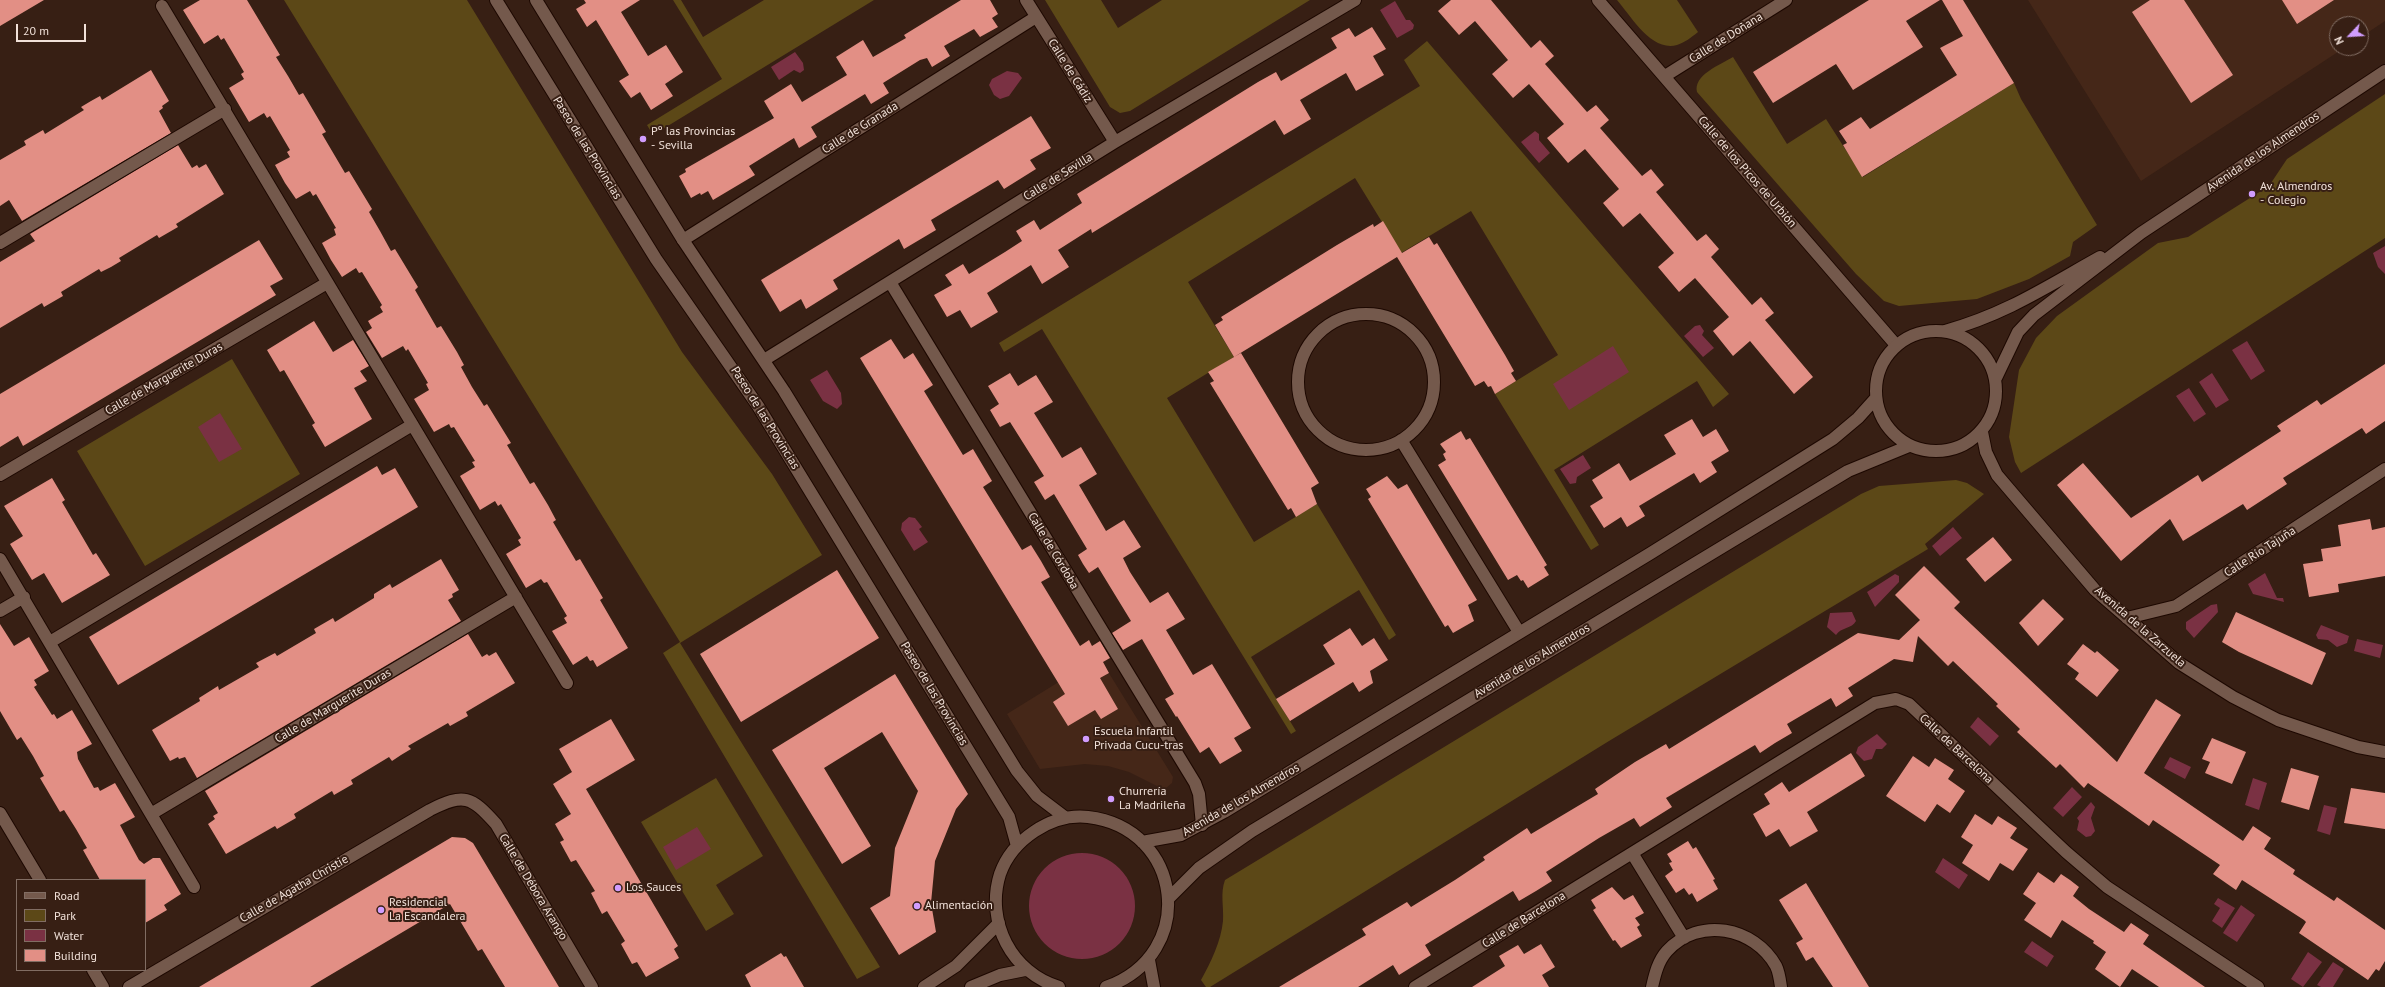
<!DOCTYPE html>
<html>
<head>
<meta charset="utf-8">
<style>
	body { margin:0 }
	#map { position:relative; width:2385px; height:987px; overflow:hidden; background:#371f14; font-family:"PT Sans",sans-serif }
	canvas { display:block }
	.legend { position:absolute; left:16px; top:879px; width:130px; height:92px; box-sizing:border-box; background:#371f14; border:1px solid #816d63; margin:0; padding:5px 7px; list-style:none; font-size:12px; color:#f1e1d9 }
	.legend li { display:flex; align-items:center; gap:8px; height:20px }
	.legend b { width:20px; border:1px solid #816d63 }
	.north { position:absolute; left:2329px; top:16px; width:40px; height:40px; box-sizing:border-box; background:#371f14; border:1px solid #816d63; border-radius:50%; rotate:245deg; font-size:11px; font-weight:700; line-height:16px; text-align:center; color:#f1e1d9 }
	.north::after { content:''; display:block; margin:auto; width:14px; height:18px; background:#d19dfe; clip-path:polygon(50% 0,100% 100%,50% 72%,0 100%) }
	.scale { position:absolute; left:16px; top:24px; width:70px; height:18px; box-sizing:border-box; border:2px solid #f1e1d9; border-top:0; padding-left:5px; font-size:12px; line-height:14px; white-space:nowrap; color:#f1e1d9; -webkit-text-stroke:3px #371f14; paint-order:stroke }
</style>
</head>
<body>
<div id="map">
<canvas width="2385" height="987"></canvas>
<ul class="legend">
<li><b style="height:5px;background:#74594c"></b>Road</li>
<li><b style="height:11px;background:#5c4817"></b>Park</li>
<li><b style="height:11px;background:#7a3143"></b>Water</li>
<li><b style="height:11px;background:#e28f85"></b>Building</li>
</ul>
<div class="north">N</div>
<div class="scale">20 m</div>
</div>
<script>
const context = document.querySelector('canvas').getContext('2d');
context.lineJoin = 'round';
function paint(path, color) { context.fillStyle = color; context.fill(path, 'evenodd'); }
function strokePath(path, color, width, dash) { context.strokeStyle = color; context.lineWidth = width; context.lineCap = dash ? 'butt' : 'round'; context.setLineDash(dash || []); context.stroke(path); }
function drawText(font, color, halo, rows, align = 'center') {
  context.font = font + ' "PT Sans",sans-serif'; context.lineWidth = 4; context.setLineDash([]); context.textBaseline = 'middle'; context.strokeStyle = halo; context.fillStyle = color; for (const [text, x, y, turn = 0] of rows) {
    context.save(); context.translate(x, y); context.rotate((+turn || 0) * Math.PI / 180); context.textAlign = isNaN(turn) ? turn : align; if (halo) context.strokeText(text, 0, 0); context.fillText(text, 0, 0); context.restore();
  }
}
paint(new Path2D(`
	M2028 0H2385V21L2361 37V24H2337V48H2344L2141 181Z
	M1099 657 1173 777 1172 783 1166 788 1163 789 1129 772 1108 766 1085 764 1040 769 1007 714Z`), '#452718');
paint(new Path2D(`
	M284 0H467L682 352 772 474 822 555 680 643 880 967 857 979 663 653 680 642Z
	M673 0H681L703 37 764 0H874L653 135 647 125 722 79Z
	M1045 0H1101L1118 28 1162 0H1310L1130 111 1120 113 1110 107Z
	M1617 0H1677L1698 32C1692 37 1684 43 1677 45 1651 52 1631 16 1617 0Z
	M1427 41 1729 394 1713 407 1697 381 1554 470 1599 545 1591 550 1495 394 1558 355 1471 211 1401 253 1355 178 1188 282 1234 357 1167 398 1254 542 1317 504 1396 635 1389 640 1359 590 1251 657 1296 731 1291 734 1042 329 1004 352 999 343 1420 86 1404 60Z
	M1733 57 1787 144 1826 119 1863 177 2014 83 2021 99 2097 225 2073 242 2070 256 2029 279 1977 299 1899 306 1884 301 1856 274 1697 92C1693 75 1720 65 1733 57Z
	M2385 94V238L2021 473 2015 462 2009 437 2019 370 2036 338 2057 316 2158 243 2188 237 2269 186 2287 159Z
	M232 359 300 474 145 566 77 451Z
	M1956 480 1967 483 1984 494 1925 544 1928 549 1609 741 1210 987H1206L1201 980C1211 962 1221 941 1223 921 1224 907 1220 893 1225 880L1861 494 1879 486Z
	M716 778 763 856 716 885 734 914 706 931 641 822Z`), '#5c4817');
paint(new Path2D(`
	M1395 1 1406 20H1410L1414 25 1413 29 1397 38 1380 10Z
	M795 52 803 63 804 70 800 73 794 70 779 80 771 67Z
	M1007 71 1018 73 1022 78 1009 96 1000 99 994 95 989 85 992 79Z
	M1535 131 1539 134V140L1550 153 1539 163 1521 142Z
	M2385 246V274L2378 267 2373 253Z
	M1700 325 1704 331 1702 335 1714 348 1703 357 1684 336 1695 326Z
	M2247 341 2265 371 2251 380 2232 350Z
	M1613 346 1629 372 1569 410 1553 384Z
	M827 370 841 393 842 404 837 409 823 401 810 380Z
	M2212 373 2229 400 2216 408 2199 382Z
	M2189 388 2206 414 2194 422 2176 396Z
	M220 413 242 449 219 462 198 427Z
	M1583 455 1591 468 1577 477 1576 483 1570 484 1560 469Z
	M909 517 915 518 922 527 919 529 928 542 914 551 901 530 902 523Z
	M1953 527 1962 538 1940 556 1932 546Z
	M2265 573 2277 598H2283L2284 602 2253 594 2248 584Z
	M1895 574 1899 576V582L1875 607 1867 592Z
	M2217 604 2218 612 2194 638 2186 629V622L2211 605Z
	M1852 612 1856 621C1852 629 1841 627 1836 635L1827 627 1830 613Z
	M2321 625 2349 636 2347 643 2337 647 2328 640 2318 639 2316 635Z
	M2357 639 2383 645 2380 658 2354 651Z
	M1978 717 1999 736 1990 746 1970 727Z
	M1877 734 1887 744 1882 749H1876L1872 759 1864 761 1856 753 1858 747Z
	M2170 757 2191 767 2185 779 2164 768Z
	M2253 778 2267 783 2259 810 2245 805Z
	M2072 787 2082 797 2063 817 2053 808Z
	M2091 802 2095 807 2091 818 2095 831 2091 836 2086 837 2077 830 2079 821 2077 818Z
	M2324 805 2337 808 2330 835 2317 831Z
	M697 827 711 849 676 870 663 847Z
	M1029 906a53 53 0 1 1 106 0a53 53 0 1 1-106 0Z
	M1943 858 1968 875 1959 889 1935 872Z
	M2218 898 2235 908 2222 928 2212 921 2220 908 2214 904Z
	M2241 905 2255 915 2237 942 2223 933Z
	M2032 941 2054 956 2047 967 2024 952Z
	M2308 952 2322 962 2303 987 2291 979Z
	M2333 962 2344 969 2333 987H2321L2317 985Z`), '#7a3143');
paint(new Path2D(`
	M0 0H44L0 26Z
	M200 0H247L280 55 276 57 288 76 299 95 303 93 326 132 322 134 345 173 349 171 372 209 369 212 380 231 391 251 395 249 418 287 415 290 437 328 441 326 457 352 464 365 461 367 472 387 484 406 487 404 511 443 507 445 530 484 534 482 548 505 556 520 553 522 576 561 580 559 603 598 600 600 628 648 597 667 593 660 590 661 587 656 573 665 552 631 567 623 564 618 567 616 547 582 544 583 541 579 526 588 506 554 521 545 518 540 521 538 501 504 498 506 495 501 480 510 460 476 475 467 472 462 475 461 454 427 451 428 449 424 434 432 414 399 429 390 426 384 428 383 408 349 406 351 403 346 382 358 366 332 372 328 368 321 383 312 380 307 382 305 362 272 359 273 356 268 342 277 331 260 322 243 336 235 334 229 336 228 316 194 313 196 310 191 296 199 285 183 275 165 290 157 287 152 290 150 270 116 267 118 264 113 249 122 229 88 244 79 241 74 244 72 224 38 221 40 218 35 204 44 183 10Z
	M584 0H640L621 12 648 56 666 45 683 72 665 84 673 96 651 110 640 92 631 98 619 81 629 75 596 20 587 27 576 9 586 3Z
	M961 0H990L998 14 992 18 998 27 980 37 974 29 944 46 950 56 932 67 927 58 920 60 883 83 889 93 871 104 865 94 811 127 817 137 799 148 794 138 749 166 755 175 713 200 708 191 701 195 700 193 691 198 679 176 686 172 685 169 774 118 764 101 791 84 802 102 847 75 836 57 863 40 873 57 906 38 904 35Z
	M1451 0H1491L1531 48 1540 40 1554 56 1545 64 1587 112 1596 105 1609 120 1600 128 1642 176 1651 169 1664 185 1656 192 1697 241 1706 234 1719 249 1711 257 1752 305 1761 297 1774 313 1765 320 1813 377 1794 394 1750 341 1733 356 1713 331 1729 317 1695 278 1679 292 1658 267 1674 253 1640 213 1623 227 1603 203 1619 189 1585 149 1568 163 1547 138 1564 124 1529 84 1513 98 1492 74 1508 60 1475 21 1459 35 1438 11Z
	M1869 0H1940L1906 21 1923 47 1853 90 1836 64 1773 103 1753 72Z
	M1942 0H1963L2014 83 1862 177 1843 145 1847 143 1839 131 1861 117 1870 129 1957 75 1940 48 1963 36Z
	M2150 0H2184L2233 75 2191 103 2132 12Z
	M2282 0H2334L2297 24Z
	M1372 27 1386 49 1373 56 1384 75 1356 91 1346 73 1300 100 1311 119 1284 135 1275 120 1092 233 1091 229 1058 250 1069 267 1042 284 1031 265 987 293 998 312 971 328 960 310 947 317 934 295 952 285 945 275 963 264 969 274 1005 252 1022 241 1016 231 1034 220 1040 230 1082 203 1077 194 1258 82 1276 72 1281 81 1337 48 1331 38 1349 28 1355 37Z
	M151 70 169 101 162 106 163 108 159 111 171 133 22 221 9 200 0 206V160L26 145 24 141 43 130 45 134 84 110 81 107 91 101 100 96 102 100Z
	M1031 116 1051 148 1030 160 1036 169 1004 189 998 180 951 208 931 220 936 230 904 249 899 239 833 280 838 289 806 309 801 299 780 312 761 280Z
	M178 145 192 168 197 165 199 168 206 164 224 194 176 224 178 227 159 238 157 235 119 258 121 261 111 267 101 272 99 269 61 292 63 296 44 307 42 303 0 328V262L35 241 30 234Z
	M1383 221 1402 253 1429 237 1434 245 1437 243 1505 355 1514 371 1511 373 1516 381 1495 394 1491 386 1488 387 1484 381 1475 386 1397 257 1234 357 1215 325 1223 320 1221 317 1337 245 1373 224 1374 227Z
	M259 240 283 279 270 286 276 295 23 446 18 436 0 447V394Z
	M314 321 333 352 353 340 369 366 360 371 367 381 354 388 372 419 325 447 312 425 315 423 284 370 280 372 267 350Z
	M891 339 904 359 913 353 933 385 924 391 963 455 973 449 992 481 983 487 1022 550 1031 545 1041 561 1050 577 1041 582 1080 646 1089 640 1092 646 1100 641 1110 658 1103 662 1109 673 1100 678 1118 709 1101 719 1095 710 1068 726 1053 702 1065 694 860 358Z
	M1241 353 1319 483 1311 488 1317 504 1296 517 1291 508 1288 510 1210 383 1214 381 1208 372Z
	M2385 364V421L2366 434 2362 428 2283 478 2287 484 2247 510 2243 504 2183 541 2170 519 2121 561 2057 485 2083 463 2131 518 2198 475 2202 482 2281 431 2277 426 2317 400 2321 405Z
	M1010 373 1018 386 1036 375 1053 402 1034 413 1054 445 1062 458 1081 447 1097 474 1079 485 1106 531 1124 520 1141 547 1123 558 1130 572 1150 603 1168 592 1185 619 1166 630 1193 675 1212 664 1251 728 1234 738 1242 751 1220 764 1209 747 1200 753 1177 716 1176 717 1165 699 1174 694 1142 639 1123 650 1112 633 1131 621 1098 567 1089 573 1083 564 1078 555 1087 549 1054 494 1045 500 1034 482 1044 476 1010 422 1000 427 990 410 999 404 988 386Z
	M1692 419 1703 437 1716 429 1729 451 1711 462 1717 472 1700 483 1694 473 1639 506 1645 516 1627 527 1621 517 1604 528 1590 506 1603 498 1592 480 1619 463 1630 481 1676 454 1664 435Z
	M1461 431 1466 440 1470 438 1547 565 1544 567 1549 575 1528 588 1523 580 1521 581 1517 575 1508 580 1438 465 1446 460 1443 454 1446 452 1440 444Z
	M377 466 382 475 395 468 418 507 118 685 89 637Z
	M1387 476 1398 489 1407 484 1477 600 1468 605 1474 621 1453 633 1448 625 1445 627 1368 499 1371 497 1366 489Z
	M52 478 65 500 62 502 93 555 96 553 110 575 62 603 44 573 32 580 10 544 23 536 4 506Z
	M2370 519 2372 530 2385 527V576L2338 584 2339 592 2309 597 2303 564 2323 561 2321 549 2341 546 2338 525Z
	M1993 537 2012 560 1985 582 1966 559Z
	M441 559 459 590 452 594 453 597 448 600 461 621 197 778 185 757 179 759 178 757 170 761 152 730 200 701 199 698 218 686 219 690 259 667 256 663 275 653 277 656 316 633 314 629 333 618 335 622 374 598V594L390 584 392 588Z
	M1924 566 1960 602 1954 608 2117 762 2156 699 2181 715 2144 773 2243 841 2253 826 2271 838 2264 849 2295 870 2293 874 2334 901 2337 897 2385 930V961L2379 971 2376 969 2368 980 2299 933 2306 922 2304 920 2242 880 2236 890 2213 874 2220 865 2153 820 2149 826 2088 783 2084 788 2060 764 2056 768 2017 732 2020 729 1996 706 1998 704 1953 661 1948 666 1918 636 1913 662 1894 659 1848 688 1853 696 1836 707 1831 698 1787 724 1792 733 1775 743 1760 753 1755 745 1666 798 1672 807 1640 827 1634 818 1599 838 1546 872 1552 881 1536 891 1519 901 1513 891 1425 945 1431 955 1399 975 1393 965 1358 987H1279L1366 935 1362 929 1407 902 1411 907 1455 880 1485 860 1483 857 1527 828 1531 834 1598 794 1595 789 1635 762 1666 744 1669 749 1858 633 1899 640 1920 620 1895 595Z
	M837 570 879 638 741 722 700 654Z
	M2043 599 2064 619 2038 646 2019 623Z
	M2236 612 2326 653 2312 685 2239 652 2222 642Z
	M0 624 14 646 29 637 49 671 34 680 37 685 34 687 52 715 54 714 57 719 72 710 92 744 77 752 78 759 94 788 98 787 100 791 115 783 135 817 120 825 139 860 144 864 153 858H160L181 894 164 905 167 910 145 923V880H100L83 850 87 848 76 829 64 810 60 812 40 778 44 776 33 756 21 737 17 740 0 711Z
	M1350 628 1362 646 1374 638 1388 660 1370 671 1373 683 1359 692 1353 682 1290 721 1276 699 1335 664 1323 645Z
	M468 634 482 657 487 654 489 656 496 652 515 683 466 712 468 716 450 726 448 723 408 746 411 749 401 755 392 761 389 757 351 780 353 784 334 795 332 791 294 814 296 818 277 829 275 826 226 854 208 824 215 819 213 816 218 813 205 791Z
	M2083 644 2095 653 2097 651 2119 670 2097 697 2075 679 2079 673 2067 664Z
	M895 674 968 794 956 809 935 861 931 903 936 932 899 955 870 908 890 896 895 848 918 791 882 732 824 768 871 846 842 864 772 750Z
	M611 719 635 760 586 789 678 946 674 949 679 958 646 977 637 962 632 964 621 944 625 941 607 911 602 914 591 893 595 891 576 860 571 862 560 842 564 840 555 824 571 814 553 784 572 772 559 749Z
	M2212 738 2246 752 2232 784 2205 773 2210 762 2202 759Z
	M1851 753 1865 776 1807 812 1818 831 1790 847 1779 829 1766 837 1753 814 1770 804 1764 794 1782 782 1789 792Z
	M1913 756 1929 767 1935 758 1954 770 1948 779 1965 791 1950 813 1937 804 1925 822 1886 796Z
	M2291 768 2319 776 2309 810 2281 802Z
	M2351 788 2385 793V829L2344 823Z
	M1975 814 1992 825 1998 816 2017 828 2010 838 2028 849 2013 871 2000 863 1989 881 1962 863 1973 845 1961 837Z
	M452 837 465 838 473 843 559 987H505L482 949 478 951 450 904 310 987H199Z
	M1688 841 1693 849 1696 847 1715 879 1713 880 1718 889 1697 902 1692 893 1689 895 1684 888 1676 893 1665 876 1673 870 1669 863 1672 862 1667 854Z
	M2038 872 2054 883 2061 874 2070 880 2079 887 2073 896 2089 909 2124 932 2131 923 2149 935 2143 944 2205 987H2159L2132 969 2120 987 2095 969 2106 952 2093 943 2094 941 2062 920 2051 938 2024 920 2036 903 2023 894Z
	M1806 883 1855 964 1869 987H1833L1813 957 1806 961 1796 943 1803 939 1779 900Z
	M1612 887 1624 900 1633 895 1644 913 1635 918 1640 925 1637 927 1642 936 1621 948 1615 940 1613 941 1593 910 1596 908 1591 900Z
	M1541 944 1555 967 1542 975 1549 987H1472L1505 966 1499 956 1518 945 1524 954Z
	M781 953 784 957 786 956 804 987H751L745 975Z`), '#e28f85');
const street = new Path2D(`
	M1026 0 1115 142
	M1598 0 1896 345
	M162 6 567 683
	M1665 76 1786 0
	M683 240 1036 17
	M0 243 225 109
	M890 282 1195 783 1199 794 1202 825
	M1298 382a68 68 0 1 1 136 0a68 68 0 1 1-136 0Z
	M764 360 1115 142 1355 0
	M1982 432 1986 452 1997 475 2095 590 2179 663 2233 697 2278 720 2358 747 2385 752
	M1401 440 1519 632
	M0 475 327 283
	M0 559 194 887
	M0 611 24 597
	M2127 618 2176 606 2385 469
	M50 642 412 425
	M0 813 40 880
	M151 814 516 597
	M1632 853 1684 938
	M93 970 103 987
	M129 987 430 810C464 793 471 796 496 824L592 987
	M1415 987 1875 703 1896 699 1909 704 2066 852 2107 887 2258 987
	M1652 987C1655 974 1658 961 1667 951 1699 916 1754 927 1776 966 1779 972 1780 980 1781 987`);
const secondary = new Path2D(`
	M496 0 656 259 758 406 1009 817 1017 846
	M536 0 683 240 784 391 1017 771 1037 796 1066 818
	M1876 391a60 60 0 1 1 120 0a60 60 0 1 1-120 0Z
	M1945 331C2006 314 2046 287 2100 257
	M1996 378 2018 332 2034 315 2141 233 2385 71
	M1142 842 1181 835 1224 812 1651 553 1833 439 1858 418 1876 398
	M1169 898 1199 868 1252 831 1848 471 1909 446
	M1149 960 1154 987
	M924 987 956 966 999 923
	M971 987 1000 975 1025 970
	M1059 987C1012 973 985 922 1000 874 1012 840 1051 813 1088 817 1183 828 1199 954 1106 987`);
strokePath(street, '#1d0801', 14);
strokePath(secondary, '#1d0801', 14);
strokePath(street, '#74594c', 12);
strokePath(secondary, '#74594c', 12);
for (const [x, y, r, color] of [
	[643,139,4,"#d19dfe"],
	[2252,194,4,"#d19dfe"],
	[1086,739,4,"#d19dfe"],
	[1111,799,4,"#d19dfe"],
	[618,888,4,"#d19dfe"],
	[917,906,4,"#d19dfe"],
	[381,910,4,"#d19dfe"]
]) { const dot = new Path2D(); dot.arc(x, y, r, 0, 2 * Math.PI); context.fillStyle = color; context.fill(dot); strokePath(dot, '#371f14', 1.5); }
drawText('12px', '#f1e1d9', '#371f14', [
	["Calle de Doñana",1726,38,-32],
	["Calle de Cádiz",1070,71,58],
	["Calle de Granada",860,128,-32],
	["Paseo de las Provincias",587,148,58],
	["Avenida de los Almendros",2263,152,-34],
	["Calle de los Picos de Urbión",1747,172,49],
	["Calle de Sevilla",1058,177,-32],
	["Calle de Marguerite Duras",164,379,-30],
	["Paseo de las Provincias",765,418,58],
	["Calle de Córdoba",1053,551,59],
	["Calle Río Tajuña",2260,552,-33],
	["Avenida de la Zarzuela",2140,627,41],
	["Avenida de los Almendros",1532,661,-31],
	["Paseo de las Provincias",934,694,59],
	["Calle de Marguerite Duras",333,706,-31],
	["Calle de Barcelona",1956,749,43],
	["Avenida de los Almendros",1241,800,-30],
	["Calle de Débora Arango",533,887,59],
	["Calle de Agatha Christie",294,889,-30],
	["Calle de Barcelona",1524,920,-32]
]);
drawText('12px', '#f1e1d9', '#371f14', [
	["Pº las Provincias",651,132],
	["- Sevilla",651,146],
	["Av. Almendros",2260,187],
	["- Colegio",2260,201],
	["Escuela Infantil",1094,732],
	["Privada Cucu-tras",1094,746],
	["Churrería",1119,792],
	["La Madrileña",1119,806],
	["Los Sauces",626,888],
	["Residencial",389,903],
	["La Escandalera",389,917],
	["Alimentación",925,906]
], 'left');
</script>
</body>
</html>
